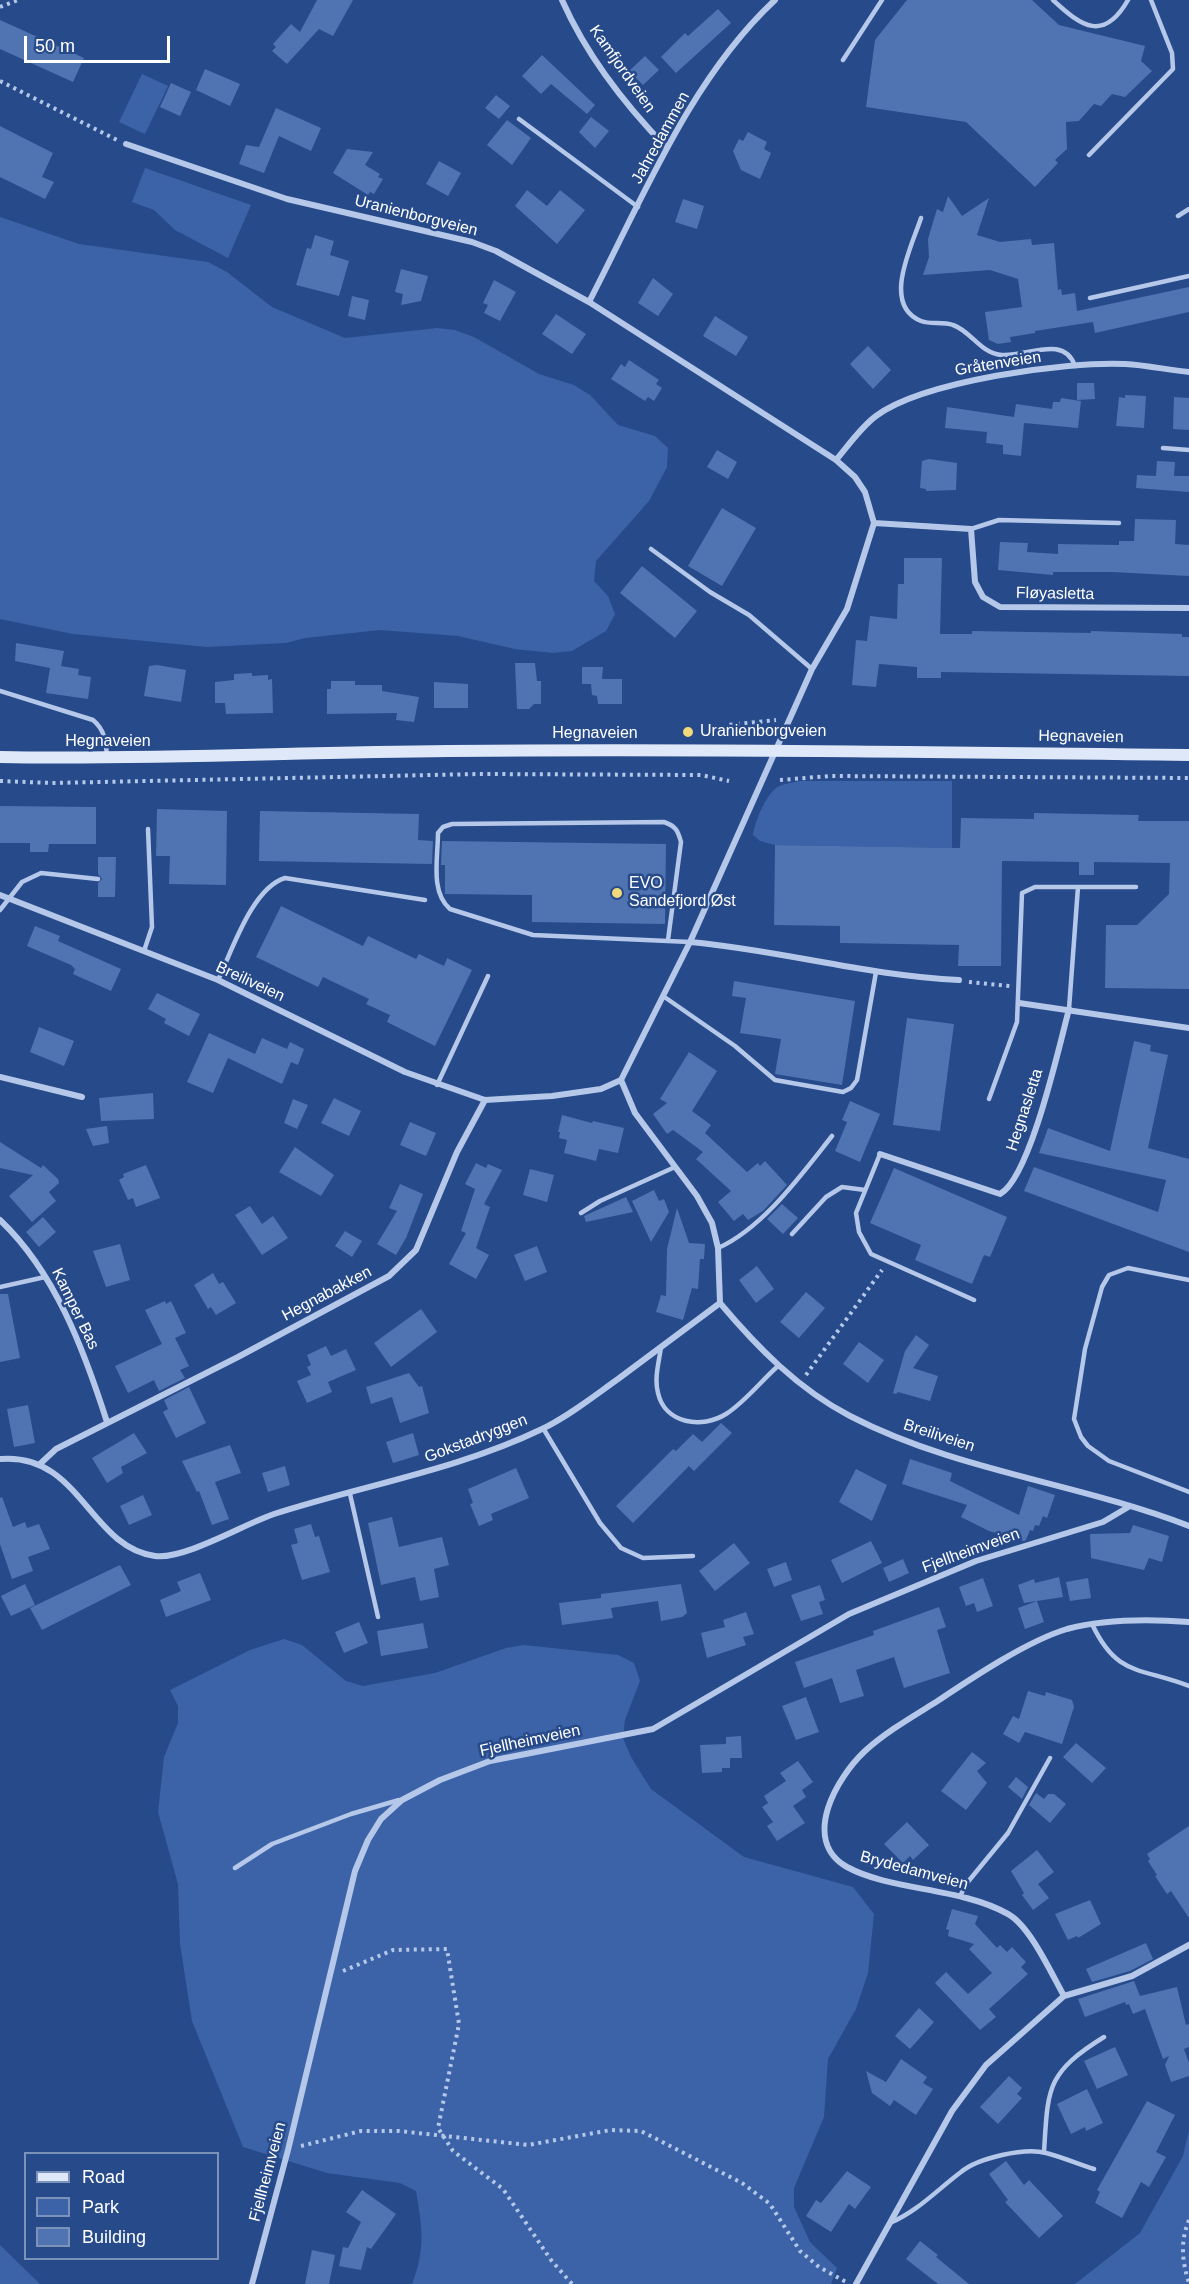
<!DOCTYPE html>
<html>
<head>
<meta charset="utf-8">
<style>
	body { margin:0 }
	#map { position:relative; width:1189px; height:2284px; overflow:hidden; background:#274a8a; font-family:Arial,sans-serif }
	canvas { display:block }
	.legend { position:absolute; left:24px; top:2152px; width:195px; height:108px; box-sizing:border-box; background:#274a8a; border:2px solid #7d92b9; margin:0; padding:8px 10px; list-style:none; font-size:18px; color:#fff }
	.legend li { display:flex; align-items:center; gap:12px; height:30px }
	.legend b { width:30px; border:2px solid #7d92b9 }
	.scale { position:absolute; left:24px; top:36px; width:146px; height:27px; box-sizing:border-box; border:3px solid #fff; border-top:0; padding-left:8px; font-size:18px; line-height:21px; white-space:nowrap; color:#fff; -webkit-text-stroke:4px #274a8a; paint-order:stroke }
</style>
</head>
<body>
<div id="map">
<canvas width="1189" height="2284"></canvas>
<ul class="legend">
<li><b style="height:8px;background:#dfe8f8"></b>Road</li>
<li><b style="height:16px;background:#3c63a7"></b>Park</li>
<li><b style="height:16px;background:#5073b2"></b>Building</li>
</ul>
<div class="scale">50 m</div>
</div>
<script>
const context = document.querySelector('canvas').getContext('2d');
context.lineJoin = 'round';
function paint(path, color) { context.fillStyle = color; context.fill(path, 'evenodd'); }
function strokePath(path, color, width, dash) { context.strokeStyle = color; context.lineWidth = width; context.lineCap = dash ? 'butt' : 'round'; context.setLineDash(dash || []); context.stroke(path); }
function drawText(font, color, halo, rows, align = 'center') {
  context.font = font + ' Arial,sans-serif'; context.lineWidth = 5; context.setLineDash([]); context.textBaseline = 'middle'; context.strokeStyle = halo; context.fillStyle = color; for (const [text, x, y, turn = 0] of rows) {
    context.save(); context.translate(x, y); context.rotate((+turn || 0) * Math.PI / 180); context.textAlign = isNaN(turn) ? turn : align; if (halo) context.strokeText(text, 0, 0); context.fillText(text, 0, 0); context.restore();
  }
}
paint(new Path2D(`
	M142 74 168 86 145 134 119 122Z
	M145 168 251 205 228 258 175 230 154 210 132 202Z
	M0 217 79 244 208 262 227 272 272 307 345 338 437 328 455 330 474 337 539 374 574 385 590 395 618 425 655 436 668 448 667 467 649 501 596 561 594 581 608 596 615 614 606 631 572 651 553 653 515 649 458 636 380 630 305 638 286 643 207 647 73 634 0 619Z
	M799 781H952V848L775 845 760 841 753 835C755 821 765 797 776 788 781 784 792 783 799 781Z
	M284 1639 302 1645 346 1681 363 1686 435 1673 506 1648 524 1645 618 1655 634 1663 640 1681 625 1720 623 1738 631 1757 651 1789 744 1857 853 1887 874 1914 868 1973 856 2009 828 2059 824 2117 794 2188V2207L810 2242 837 2268 831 2284H412C426 2248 422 2227 416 2191L400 2183 327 2173 243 2147 192 2021 180 1944 178 1884 158 1812 164 1757 178 1723V1706L170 1690 250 1650Z
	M1189 2130V2284H1075L1140 2233 1183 2156Z
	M0 2245 40 2284H0Z`), '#3c63a7');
paint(new Path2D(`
	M317 0H353L333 36 319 29 287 64 272 51 276 47 273 44 291 24 300 32Z
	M907 0H1032L1059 25 1145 46 1141 61 1152 71 1125 97 1112 94 1101 106 1094 104 1079 121 1066 122 1067 149 1055 160 1058 163 1035 187 966 122 866 107 875 40Z
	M718 9 731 23 676 73 661 57 685 33 688 36Z
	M0 20 84 58 73 82 0 49Z
	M542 55 595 105 587 114 551 84 541 94 522 76Z
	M645 56 659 70 643 85 629 71Z
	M205 69 240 84 230 106 196 90Z
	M171 83 191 92 180 116 160 107Z
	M496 95 510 106 499 119 485 108Z
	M276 108 321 128 311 151 279 136 264 173 239 164 246 145 259 147Z
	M591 117 609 131 595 148 579 132Z
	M507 120 531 138 512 165 487 145Z
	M0 126 53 153 42 177 54 182 45 199 0 177Z
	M748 132 767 142 764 149 771 153 760 179 741 170 733 151 739 139 743 141Z
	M347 149 373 152 365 165 380 174 378 177 383 179 374 194 370 192 368 195 333 173Z
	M439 161 461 173 448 196 426 184Z
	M527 190 547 206 560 190 585 210 557 244 515 206Z
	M948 196 962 216 989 198 977 235 1000 242 1031 239 1032 245 1054 243 1058 290 1061 289 1062 295 1075 293 1077 311 1189 287V312L1095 333 1093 322 1035 331V333L1010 337 1011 342 998 344 989 340 985 312 1022 307 1018 279 990 270 923 275 929 257 928 239 937 209 943 212Z
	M683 199 704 206 697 229 675 222Z
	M315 235 334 241 330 255 349 261 339 296 296 285 307 248 311 249Z
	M401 269 428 276 421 301 401 305 403 294 395 292Z
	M653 278 673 294 658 316 638 303Z
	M494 280 516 292 500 321 484 313 488 305 483 303Z
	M352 296 369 300 365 320 348 316Z
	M556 314 586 334 572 354 542 334Z
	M715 316 748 337 736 356 703 336Z
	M868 346 891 370 873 389 850 364Z
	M629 360 659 380 656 384 662 388 654 401 648 397 645 401 611 379 621 364 625 367Z
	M1077 383H1094L1095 399 1077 400Z
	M1125 395 1146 396 1144 428 1116 426 1119 397 1125 398Z
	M1174 397 1189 398V430L1173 429Z
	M1061 398 1081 401 1078 428 1024 423 1021 456 1003 454V445L986 443 987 432 945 428 947 407 1014 417 1016 404 1052 409 1053 402H1060Z
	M717 450 737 462 728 479 707 467Z
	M929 459 957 463 956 490 926 491V489L920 488 922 461Z
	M1157 461 1175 462 1174 476H1189V492L1136 488 1137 475 1156 476Z
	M722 508 756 528 722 586 688 566Z
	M1135 519 1176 520 1175 544 1189 545V576L1112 572H1053V575L998 570 1000 542 1028 543 1027 552 1058 554V544L1119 545V541H1134Z
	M904 558H942L940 634H972V631L1091 633V631L1182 634V637H1189V676L941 672V678H917V667L879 664 876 687 852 685 856 640 867 641 870 616 897 619 898 584H904Z
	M642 566 697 611 675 638 620 593Z
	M16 643 64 651 61 666 79 669 78 675 91 677 88 699 46 693 50 668 15 661Z
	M515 663H535L537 681H541V704H534L529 709H517Z
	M157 665 186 670 181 702 144 696 149 666Z
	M582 667H603L602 679H622V704H598L597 696 592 695 591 684H582Z
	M252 673V676L268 675V680L272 679 273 713 226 714 225 703H215V682L234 680V674Z
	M331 681H355V685H382V691L419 697 414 722 396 720 397 713 327 714V689H331Z
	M434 682 468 684V708H434Z
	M0 806 96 807V844H49L48 852H30V843H0Z
	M157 809 227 811 226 885 169 884 170 856H156Z
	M260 811 419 814 418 840 433 841 432 864 259 861Z
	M1034 813 1139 815 1138 821H1189V989L1105 988 1106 925H1137L1169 894 1170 863 1094 862V875H1079V862L1002 861 1001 966H958L959 945 840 943V926L774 925 775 845 960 848 961 818 1034 819Z
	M442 841 666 844 665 924 532 922V895L445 894V865H441Z
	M98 857H116L115 897H98V883L102 879 98 874Z
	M281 906 363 946 368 936 416 959 419 954 444 966 447 958 472 970 435 1046 387 1022 390 1015 366 1004 369 999 323 977 318 987 256 957Z
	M35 926 60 936 58 941 121 969 111 991 73 974 75 969 71 965 27 946Z
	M734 981 855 1001 842 1085 775 1074 781 1039 740 1033 746 998 732 996Z
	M157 993 200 1014 189 1036 164 1023 166 1019 148 1009Z
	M907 1018 954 1024 940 1131 893 1125Z
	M39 1027 74 1041 64 1066 30 1052Z
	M209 1033 255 1054 262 1038 287 1049 290 1042 304 1049 298 1065 291 1062 282 1084 228 1058 213 1093 187 1082Z
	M1134 1041 1151 1045 1150 1051 1168 1055 1148 1148 1189 1159V1252L1024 1191 1034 1167 1158 1212 1166 1180 1039 1153 1048 1128 1110 1151Z
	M689 1052 717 1071 692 1111 711 1125 705 1133 747 1172 758 1163 760 1166 765 1161 787 1185 763 1211 748 1220 743 1214 734 1221 718 1202 731 1191 696 1159 703 1152 673 1130 667 1134 653 1114 667 1103 660 1099Z
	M153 1093 154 1119 101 1121 99 1098Z
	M334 1098 361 1111 349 1136 321 1123Z
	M293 1099 308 1105 297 1129 284 1123Z
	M850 1101 880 1114 860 1162 835 1151 847 1122 842 1120Z
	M562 1115 592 1123 593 1121 624 1128 618 1153 599 1149 596 1161 564 1153 567 1140 559 1138 560 1132H558Z
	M410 1122 436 1133 426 1156 400 1145Z
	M107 1126 109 1143 93 1146 86 1129Z
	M0 1142 41 1168 43 1165 58 1179 59 1183 49 1192 56 1201 32 1222 9 1196 33 1175 0 1168Z
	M295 1147 334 1175 321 1196 279 1172Z
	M476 1163 486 1168 488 1164 502 1170 484 1204 490 1207 476 1248 489 1255 476 1279 449 1264 466 1233 461 1231 475 1189 465 1184Z
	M146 1165 160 1198 136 1207 133 1198 128 1200 119 1180 124 1177 123 1174Z
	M894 1168 1007 1217 990 1257 984 1255 972 1284 915 1260 921 1245 870 1223Z
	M530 1169 554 1175 547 1202 523 1195Z
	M400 1184 423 1194 406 1238 396 1255 377 1244 397 1211 389 1208Z
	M654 1190 659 1201 664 1199 669 1212 651 1242 632 1201Z
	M626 1197 633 1212 586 1222 584 1216Z
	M782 1204 798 1218 783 1234 767 1219Z
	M250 1206 262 1224 273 1216 288 1238 262 1255 235 1215Z
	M677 1208 689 1243 705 1244 704 1259H700L698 1289 692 1288 683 1320 656 1312 661 1295 666 1296 667 1249Z
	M43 1217 56 1232 39 1247 26 1232Z
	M345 1231 362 1241 352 1257 335 1246Z
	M120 1244 130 1280 106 1287 93 1251Z
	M537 1246 547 1272 525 1281 514 1255Z
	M757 1266 774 1289 756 1303 739 1280Z
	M213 1273 219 1284 223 1282 236 1303 216 1315 211 1307 208 1309 194 1285Z
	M806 1292 825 1308 799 1338 780 1322Z
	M0 1294H8L20 1358 0 1362Z
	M165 1301 166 1304 171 1301 186 1333 175 1338 189 1366 180 1370 185 1378 159 1391 154 1380 128 1393 115 1366 162 1344 145 1310Z
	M421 1309 437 1332 391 1367 374 1343Z
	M916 1335 929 1345 913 1368 938 1376 930 1401 898 1392 896 1394 893 1393 905 1351Z
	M859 1342 884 1360 868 1383 843 1364Z
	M326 1346 331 1356 346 1349 356 1370 328 1382 332 1392 307 1403 297 1381 311 1375 307 1367 311 1365 307 1355Z
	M409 1373 419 1387 422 1386 429 1413 400 1423 392 1397 371 1404 366 1387Z
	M189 1387 206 1423 176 1438 163 1412 168 1409 164 1400Z
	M28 1405 35 1443 14 1447 7 1409Z
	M721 1423 732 1433 694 1471 689 1466 633 1523 616 1506 673 1449 676 1451 693 1434 702 1442Z
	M134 1433 147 1453 121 1467 123 1473 107 1483 92 1458Z
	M413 1433 419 1455 393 1463 386 1442Z
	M230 1445 241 1473 215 1482 229 1519 212 1525 199 1491 197 1492 182 1461Z
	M910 1459 952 1473 950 1481 1019 1515 1028 1486 1055 1495 1047 1518 1043 1516 1039 1526 1035 1525 1033 1531 1030 1530 1026 1540 1024 1541 989 1531 961 1517 967 1505 902 1484Z
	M285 1466 290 1485 268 1492 262 1473Z
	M516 1468 529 1498 491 1514 493 1520 479 1526 470 1504 473 1503 468 1489Z
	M856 1469 887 1485 872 1521 839 1502Z
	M143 1495 152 1515 129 1525 120 1506Z
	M2 1497 13 1527 25 1522 27 1528 39 1524 50 1549 28 1557 33 1571 12 1579 0 1544V1498Z
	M392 1517 399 1547 442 1537 449 1565 434 1569 439 1597 420 1601 415 1577 381 1585 368 1523Z
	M311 1524 315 1537 319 1536 330 1572 302 1580 291 1545 298 1543 294 1529Z
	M1133 1525 1169 1536 1162 1562 1149 1558 1144 1570 1091 1558 1090 1534 1130 1533Z
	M871 1541 882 1563 842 1583 831 1560Z
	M734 1543 750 1563 715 1591 699 1571Z
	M903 1559 909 1573 889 1582 883 1568Z
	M786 1562 792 1580 774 1587 767 1569Z
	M120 1565 131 1585 42 1630 30 1608Z
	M200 1573 211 1600 166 1617 160 1600 181 1591 177 1582Z
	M1059 1577 1063 1597 1024 1603 1018 1585 1034 1579 1035 1583Z
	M983 1578 993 1606 977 1612 974 1603 966 1606 959 1587Z
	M1088 1578 1091 1598 1070 1601 1066 1582Z
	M25 1584 35 1605 11 1616 1 1596Z
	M681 1584 687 1613 682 1617 661 1621 658 1601 611 1608 613 1618 562 1625 559 1603 601 1598V1594Z
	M820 1585 825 1600 819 1602 823 1614 801 1621 791 1595Z
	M1037 1601 1044 1622 1025 1629 1018 1608Z
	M939 1607 946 1627 937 1630 950 1673 904 1688 894 1657 856 1670 864 1696 840 1703 832 1678 804 1688 795 1662 874 1635 873 1631Z
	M746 1612 754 1634 743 1637 746 1645 707 1658 701 1633 725 1627 723 1620Z
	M359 1622 368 1643 344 1653 335 1632Z
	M423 1623 428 1648 381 1656 377 1631Z
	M1028 1691 1045 1696 1046 1692 1072 1700 1074 1707 1062 1744 1025 1732 1019 1743 1003 1734 1013 1716 1019 1719Z
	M806 1697 819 1732 796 1740 782 1706Z
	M741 1736 742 1758H730V1768H722V1772L702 1773 700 1745 726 1744V1737Z
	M1076 1743 1106 1768 1092 1783 1063 1757Z
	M972 1752 986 1763 977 1771 987 1783 966 1810 941 1791Z
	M798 1761 813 1782 802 1790 806 1797 793 1806 805 1823 777 1841 767 1826 773 1822 762 1807 768 1803 764 1796 786 1781 780 1773Z
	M1016 1777 1028 1787 1022 1799 1008 1787Z
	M1036 1793 1044 1799 1048 1794H1054L1066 1804 1050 1823 1029 1805Z
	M907 1822 929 1845 913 1860 910 1856 903 1863 884 1844Z
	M1189 1826V1918L1171 1891 1167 1894 1155 1876 1157 1875 1148 1861 1150 1859 1147 1854Z
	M1037 1850 1054 1872 1038 1884 1049 1898 1033 1910 1022 1895 1024 1893 1011 1871Z
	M1090 1900 1101 1924 1078 1938 1077 1936 1068 1940 1055 1914Z
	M952 1909 978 1916 975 1924 997 1948 1000 1945 1007 1952 1012 1947 1026 1962 1021 1967 1028 1974 989 2009 996 2017 980 2030 935 1983 946 1972 968 1994 992 1973 969 1949 974 1944 948 1936 949 1930 946 1929Z
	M1146 1943 1153 1959 1130 1971 1092 1982 1086 1969Z
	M1134 1981 1140 1996 1177 1987 1186 2025 1189 2024V2047L1184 2049 1189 2063V2076L1171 2082 1165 2065 1169 2056 1163 2059 1145 2009 1133 2014 1129 2004 1126 2005 1125 2002 1085 2017 1078 1999Z
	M919 2008 934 2022 910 2049 895 2036Z
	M1115 2047 1128 2075 1097 2089 1084 2061Z
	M901 2059 927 2077 923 2083 933 2089 916 2115 894 2100 890 2106 872 2093 866 2071 886 2082Z
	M1009 2076 1022 2088 1017 2094 1022 2098 998 2124 980 2107Z
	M1087 2089 1103 2123 1086 2131 1085 2127 1071 2134 1057 2104Z
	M1147 2101 1175 2115 1156 2152 1166 2157 1149 2187 1141 2182 1122 2218 1095 2203 1100 2192 1097 2190Z
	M1006 2161 1024 2185 1029 2180 1063 2216 1039 2238 1005 2202 1008 2200 989 2174Z
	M847 2171 871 2187 855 2209 849 2204 831 2232 806 2216 816 2200 821 2203Z
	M362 2190 396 2214 371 2249 367 2247 361 2270 339 2266 343 2247 348 2248 361 2222 346 2212Z
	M920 2241 938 2255 936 2257 969 2284H938L906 2259Z
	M312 2250 335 2255 329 2284H305Z`), '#5073b2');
strokePath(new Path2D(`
	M0 7 18 0
	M0 81 117 140
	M727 730V725L776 720
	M780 780 830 776 1189 778
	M0 781 52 783 479 774 701 775 729 781
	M969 982 1010 986
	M806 1375 882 1270
	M343 1971 393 1950 447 1949 459 2024 438 2128 453 2151 503 2189 551 2260 572 2284
	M301 2146 361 2131H399L528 2145 611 2130 641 2131 742 2183 770 2204 800 2251 819 2267 846 2282
	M1189 2220C1180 2242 1182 2261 1189 2283`), '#b5c8e9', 4, [3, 4.5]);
strokePath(new Path2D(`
	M1053 0C1082 27 1104 42 1128 0
	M843 60 882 0
	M519 119 638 207
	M1089 155 1173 69 1172 53 1151 0
	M1178 216 1189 209
	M921 218C912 246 881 305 921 321 931 325 942 321 953 325 971 331 981 354 1002 355 1027 357 1064 334 1075 366
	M1090 298 1189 276
	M1163 448 1189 450
	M971 529 999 520 1119 523
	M651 549 710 592 749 615 812 669
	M0 691 93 720C105 730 106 742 107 757
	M0 910 22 882 41 873 98 879
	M668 940 681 842C678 831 676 826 664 822L452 824 443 827 438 833C438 858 430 892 450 909L533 935 690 942
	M144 951 152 927 148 829
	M218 980C232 951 252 888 285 878L425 900
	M663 996 735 1046 775 1080 843 1092 851 1088 857 1080 876 972
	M1069 1009 1078 887
	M437 1085 488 976
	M989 1099 1017 1022 1022 893 1035 887H1136
	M880 1154 856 1213 859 1232 871 1254 974 1300
	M581 1213 600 1201 675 1167
	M792 1234 826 1197 842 1187 865 1190
	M718 1248C763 1228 801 1175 832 1136
	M1189 1280 1128 1268 1109 1275 1102 1287 1085 1349 1074 1419 1081 1437 1088 1446 1109 1461 1189 1492
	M0 1287 45 1277
	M661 1347C659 1362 654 1378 658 1393 665 1424 702 1429 726 1414 745 1402 761 1381 778 1366
	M543 1428 600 1523 621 1548 643 1558 693 1556
	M350 1494 378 1617
	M1092 1624C1117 1677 1140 1667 1189 1686
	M235 1868 272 1844 351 1814 399 1800
	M960 1896 967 1883 1008 1833 1050 1758
	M1044 2152C1048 2088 1046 2073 1104 2037
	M890 2223C918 2211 937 2190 961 2172 978 2158 1025 2147 1046 2153 1062 2157 1078 2164 1094 2169`), '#b5c8e9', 4.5);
strokePath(new Path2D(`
	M562 0C586 54 626 106 667 148
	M126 144 287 199 472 242 496 251 589 302 836 460 855 477 865 492 874 523 847 609 812 669 690 942 621 1080
	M589 302C642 200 690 79 775 0
	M836 460C848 446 861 427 876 416 923 381 1067 361 1125 364 1146 365 1168 370 1189 372
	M874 523 971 529 975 582 983 597 1000 607 1189 608
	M0 895 218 980 405 1072 485 1100 552 1096 601 1089 621 1080
	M690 942C780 950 868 976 959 980
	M1019 1003 1189 1028
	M0 1077 82 1097
	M880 1154 1000 1194C1030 1178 1059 1047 1069 1009
	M0 1220C55 1272 84 1350 107 1422
	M720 1303C757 1347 798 1389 850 1416 956 1471 1078 1483 1189 1526
	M0 1459C80 1452 89 1547 155 1556 184 1560 244 1524 274 1514 364 1485 457 1470 542 1429 569 1416 594 1396 618 1379 652 1354 686 1328 720 1303L718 1248 712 1223 697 1196 635 1113 621 1080
	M41 1463 56 1449 238 1357 389 1276 416 1250 457 1152 485 1100
	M1064 1996C1051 1973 1030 1926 1008 1914 960 1887 891 1891 847 1867 800 1840 837 1777 865 1751 886 1732 912 1717 936 1702 972 1678 1027 1641 1067 1629 1105 1619 1149 1619 1189 1622
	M252 2284 288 2150 355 1871 368 1840 381 1819 402 1800 440 1780 490 1761 653 1729 849 1614 976 1561 1103 1522 1130 1506
	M856 2284 952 2111 986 2065 1064 1996 1132 1976 1189 1945`), '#b5c8e9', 6);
strokePath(new Path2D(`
	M0 757C149 760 299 752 448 751 695 749 942 752 1189 755`), '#dfe8f8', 12);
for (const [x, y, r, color] of [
	[688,732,6,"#f2d97b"],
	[617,893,6,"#f2d97b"]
]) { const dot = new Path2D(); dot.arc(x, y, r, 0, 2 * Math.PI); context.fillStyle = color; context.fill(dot); strokePath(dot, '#274a8a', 2); }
drawText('16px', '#fff', '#274a8a', [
	["Kamfjordveien",622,69,55],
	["Jahredammen",661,138,-61],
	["Uranienborgveien",416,216,14],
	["Gråtenveien",998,364,-9],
	["Fløyasletta",1055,594,1],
	["Hegnaveien",595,734],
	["Hegnaveien",1081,737,1],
	["Hegnaveien",108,742],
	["Breiliveien",250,982,25],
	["Hegnasletta",1025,1110,-72],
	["Hegnabakken",327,1294,-28],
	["Kamper Bas",75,1309,64],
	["Breiliveien",939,1436,18],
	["Gokstadryggen",476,1439,-21],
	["Fjellheimveien",971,1551,-20],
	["Fjellheimveien",530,1741,-12],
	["Brydedamveien",914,1871,15],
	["Fjellheimveien",268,2172,-75]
]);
drawText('16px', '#fff', '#274a8a', [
	["Uranienborgveien",700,732],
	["EVO",629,884],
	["Sandefjord Øst",629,902]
], 'left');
</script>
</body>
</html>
